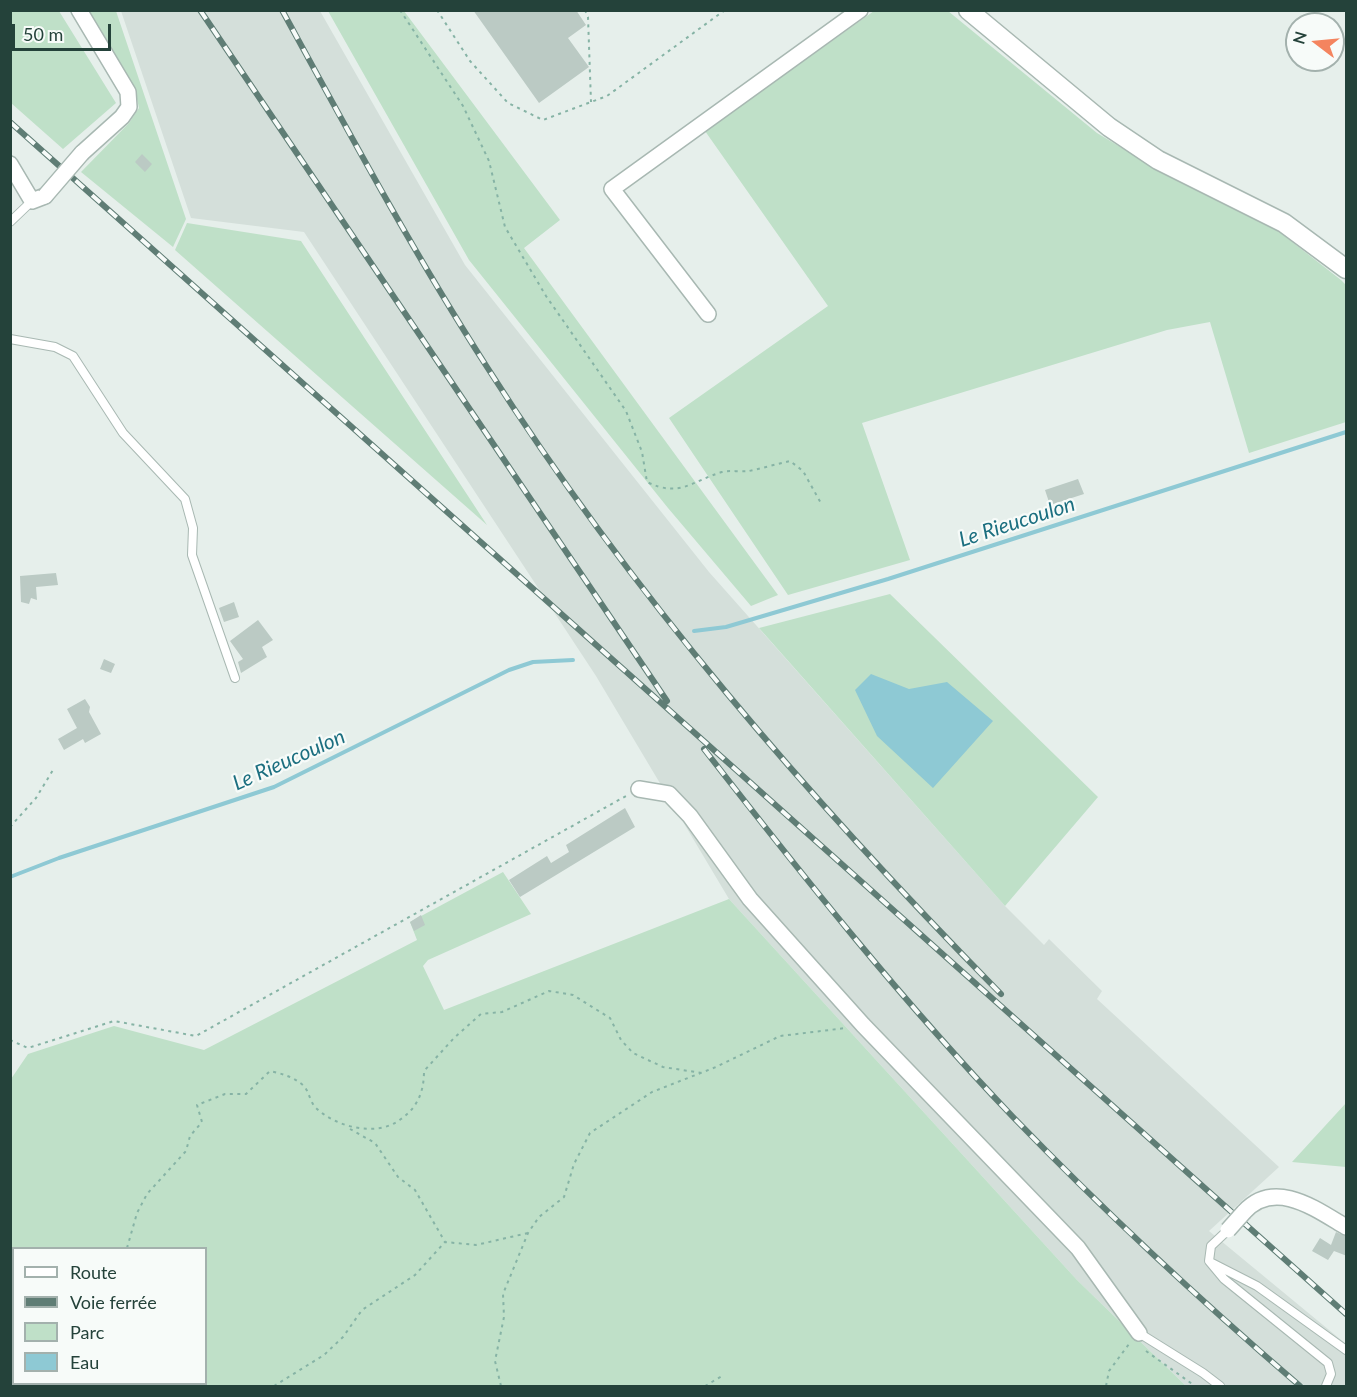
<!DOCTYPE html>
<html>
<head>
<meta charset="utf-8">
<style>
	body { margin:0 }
	#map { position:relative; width:1357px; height:1397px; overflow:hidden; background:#e6efeb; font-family:Lato,sans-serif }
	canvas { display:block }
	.frame { position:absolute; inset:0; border:12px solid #24423a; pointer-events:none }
	.legend { position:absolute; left:12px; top:1247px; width:195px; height:138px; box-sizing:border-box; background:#f7fbf9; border:2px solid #a3b1ad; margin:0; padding:8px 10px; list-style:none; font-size:18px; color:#24423a }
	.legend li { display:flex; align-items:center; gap:12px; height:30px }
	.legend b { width:30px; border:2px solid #a3b1ad }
	.north { position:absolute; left:1285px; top:12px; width:60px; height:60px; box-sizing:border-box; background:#f7fbf9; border:2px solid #a3b1ad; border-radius:50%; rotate:286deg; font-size:16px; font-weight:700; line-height:24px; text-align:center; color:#24423a }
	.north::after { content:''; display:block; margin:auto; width:21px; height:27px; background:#f4845f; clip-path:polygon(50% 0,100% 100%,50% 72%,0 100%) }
	.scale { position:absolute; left:12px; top:24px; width:99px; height:27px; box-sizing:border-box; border:3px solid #24423a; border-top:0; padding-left:8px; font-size:18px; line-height:21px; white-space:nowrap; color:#24423a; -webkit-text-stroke:4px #f7fbf9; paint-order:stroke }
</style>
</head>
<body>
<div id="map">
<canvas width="1357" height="1397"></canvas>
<div class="frame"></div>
<ul class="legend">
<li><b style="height:8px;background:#fff"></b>Route</li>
<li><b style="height:8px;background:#5f7d75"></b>Voie ferrée</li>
<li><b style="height:16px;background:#bfe0c8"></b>Parc</li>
<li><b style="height:16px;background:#8ec9d4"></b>Eau</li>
</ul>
<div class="north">N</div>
<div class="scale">50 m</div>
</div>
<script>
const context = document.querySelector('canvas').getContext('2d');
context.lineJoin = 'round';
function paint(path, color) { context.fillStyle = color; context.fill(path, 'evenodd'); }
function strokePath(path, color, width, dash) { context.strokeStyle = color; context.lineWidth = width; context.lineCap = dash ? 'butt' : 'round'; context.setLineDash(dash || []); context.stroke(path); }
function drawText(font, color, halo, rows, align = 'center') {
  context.font = font + ' Lato,sans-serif'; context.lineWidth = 4.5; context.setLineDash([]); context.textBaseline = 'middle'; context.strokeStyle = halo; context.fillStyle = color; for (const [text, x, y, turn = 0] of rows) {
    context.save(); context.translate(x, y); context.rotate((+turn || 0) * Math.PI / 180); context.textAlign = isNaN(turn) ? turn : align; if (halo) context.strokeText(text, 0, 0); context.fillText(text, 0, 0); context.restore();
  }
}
paint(new Path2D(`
	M121 11H320L465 265 709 572 1005 906 1044 945 1049 939 1102 991 1097 999 1279 1167 1209 1231 1346 1344V1386H1186L1077 1280 729 899 596 676 304 232 191 218Z`), '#d4dfda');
paint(new Path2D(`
	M11 10 59 11 116 103 63 149 11 103Z
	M84 11H116L186 219 173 247 81 172 129 123 139 108 135 90Z
	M328 11H404L560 220 524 248 778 595 751 606 668 508 469 260Z
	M874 11H948L1097 133 1152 166 1273 227 1341 280 1346 285V422L1249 453 1210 322 1167 330 862 423 910 560 788 595 669 418 828 306 705 131Z
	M187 223 301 241 487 525 175 250Z
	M890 594 1098 797 1005 906 759 628Z
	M503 872 531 914 428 960 423 966 444 1010 729 899 1077 1280 1186 1386H11V1079L28 1054 114 1026 204 1050 417 940 410 922ZM14 1248H206V1384H14Z
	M1346 1103V1167L1292 1162Z`), '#bfe0c8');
paint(new Path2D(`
	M871 674 909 689 947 682 993 721 933 788 877 736 855 690Z`), '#8ec9d4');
strokePath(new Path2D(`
	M694 631 726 627 888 579 1346 432
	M10 877 59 858 274 787 509 670 533 662 573 660`), '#8ec9d4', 4);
paint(new Path2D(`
	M473 10H576L586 25 568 38 589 67 539 103Z
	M142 154 152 164 145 172 135 162Z
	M1078 479 1084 494 1050 505 1045 490Z
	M56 573 58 585 36 587 37 600 31 598 29 604 21 602 20 576Z
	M234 602 239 617 224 622 219 608Z
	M258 620 273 640 262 647 267 657 241 673 238 662 243 659 230 641Z
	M104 659 115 664 111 673 100 669Z
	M85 699 90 707 89 712 101 734 85 743 83 739 64 750 58 739 77 728 67 709Z
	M625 808 635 827 520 897 509 880 547 856 551 863 569 852 566 845Z
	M421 915 425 925 414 931 410 922Z
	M1336 1232 1347 1237V1256L1334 1251 1328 1260 1312 1251 1320 1238 1331 1245Z`), '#bbcac4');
const service = new Path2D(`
	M10 222 32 201
	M10 339 55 347 73 356 123 433 185 499 193 528 192 555 235 678
	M1228 1230 1211 1246 1209 1261 1224 1279 1328 1363 1331 1374 1326 1386
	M1210 1262 1257 1286 1346 1350
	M1139 1333 1203 1373 1220 1386`);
const minor = new Path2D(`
	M79 10 128 92 129 107 122 117 82 153
	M10 164 32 201 45 196
	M708 314 612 189 860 10
	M639 789 669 794 690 816 750 899 863 1025 1078 1248 1139 1333
	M1244 1212C1275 1178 1317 1210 1346 1227`);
const tertiary = new Path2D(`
	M968 10 1109 127 1158 160 1284 223 1346 269`);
strokePath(service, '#a8b8b2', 10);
strokePath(minor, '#a8b8b2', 18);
strokePath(tertiary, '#a8b8b2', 21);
strokePath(new Path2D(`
	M400 10 463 106 489 161 505 227 546 296 626 411 642 452 647 482C680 498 692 481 722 472 730 470 741 472 749 471 763 468 777 464 790 461L803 471 822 505
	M437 10 470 61 508 103 543 120 607 96 725 10
	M585 10 588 17 591 102
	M10 827 36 798 53 770
	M10 1040 28 1048 114 1021 196 1036 626 796
	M350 1129 375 1143 398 1177 415 1190 445 1242 476 1245 528 1233
	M127 1248 137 1213 147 1194 186 1151 190 1136 202 1122 197 1105 225 1094H246L270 1071C283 1074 294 1077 304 1086 309 1092 310 1101 315 1107 335 1127 377 1138 401 1119 418 1107 424 1091 424 1071L454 1038 481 1014 502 1012 549 991 573 995 610 1018 621 1040 633 1053 663 1067 702 1073
	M1146 1351 1195 1386
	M203 1384 209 1386
	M274 1386 324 1355 343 1337 362 1310 415 1275 445 1242
	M501 1386 495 1361 504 1317 503 1294 528 1233 539 1217 564 1197 574 1164 590 1133 652 1092 716 1067 780 1036 846 1028
	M705 1386 724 1375
	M1106 1386 1109 1371 1129 1344`), '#86b3a5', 2, [3, 4.5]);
strokePath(service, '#fff', 8);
strokePath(minor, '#fff', 15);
strokePath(tertiary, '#fff', 18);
const rail = new Path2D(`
	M200 10 667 701
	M282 10C348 131 413 252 487 367 633 596 811 801 1001 994
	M10 122 1346 1314
	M704 749C802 875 902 1001 1013 1117 1104 1211 1201 1301 1300 1386`);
strokePath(rail, '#5f7d75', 6);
strokePath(rail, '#f7fbf9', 4, [11]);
const minorBridge = new Path2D(`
	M45 196 82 153
	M1228 1230 1244 1212`);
strokePath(minorBridge, '#a8b8b2', 18, []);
strokePath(minorBridge, '#fff', 15);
drawText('italic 21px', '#1c6f80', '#f7fbf9', [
	["Le Rieucoulon",1017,522,-18],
	["Le Rieucoulon",289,760,-24]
]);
</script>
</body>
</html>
